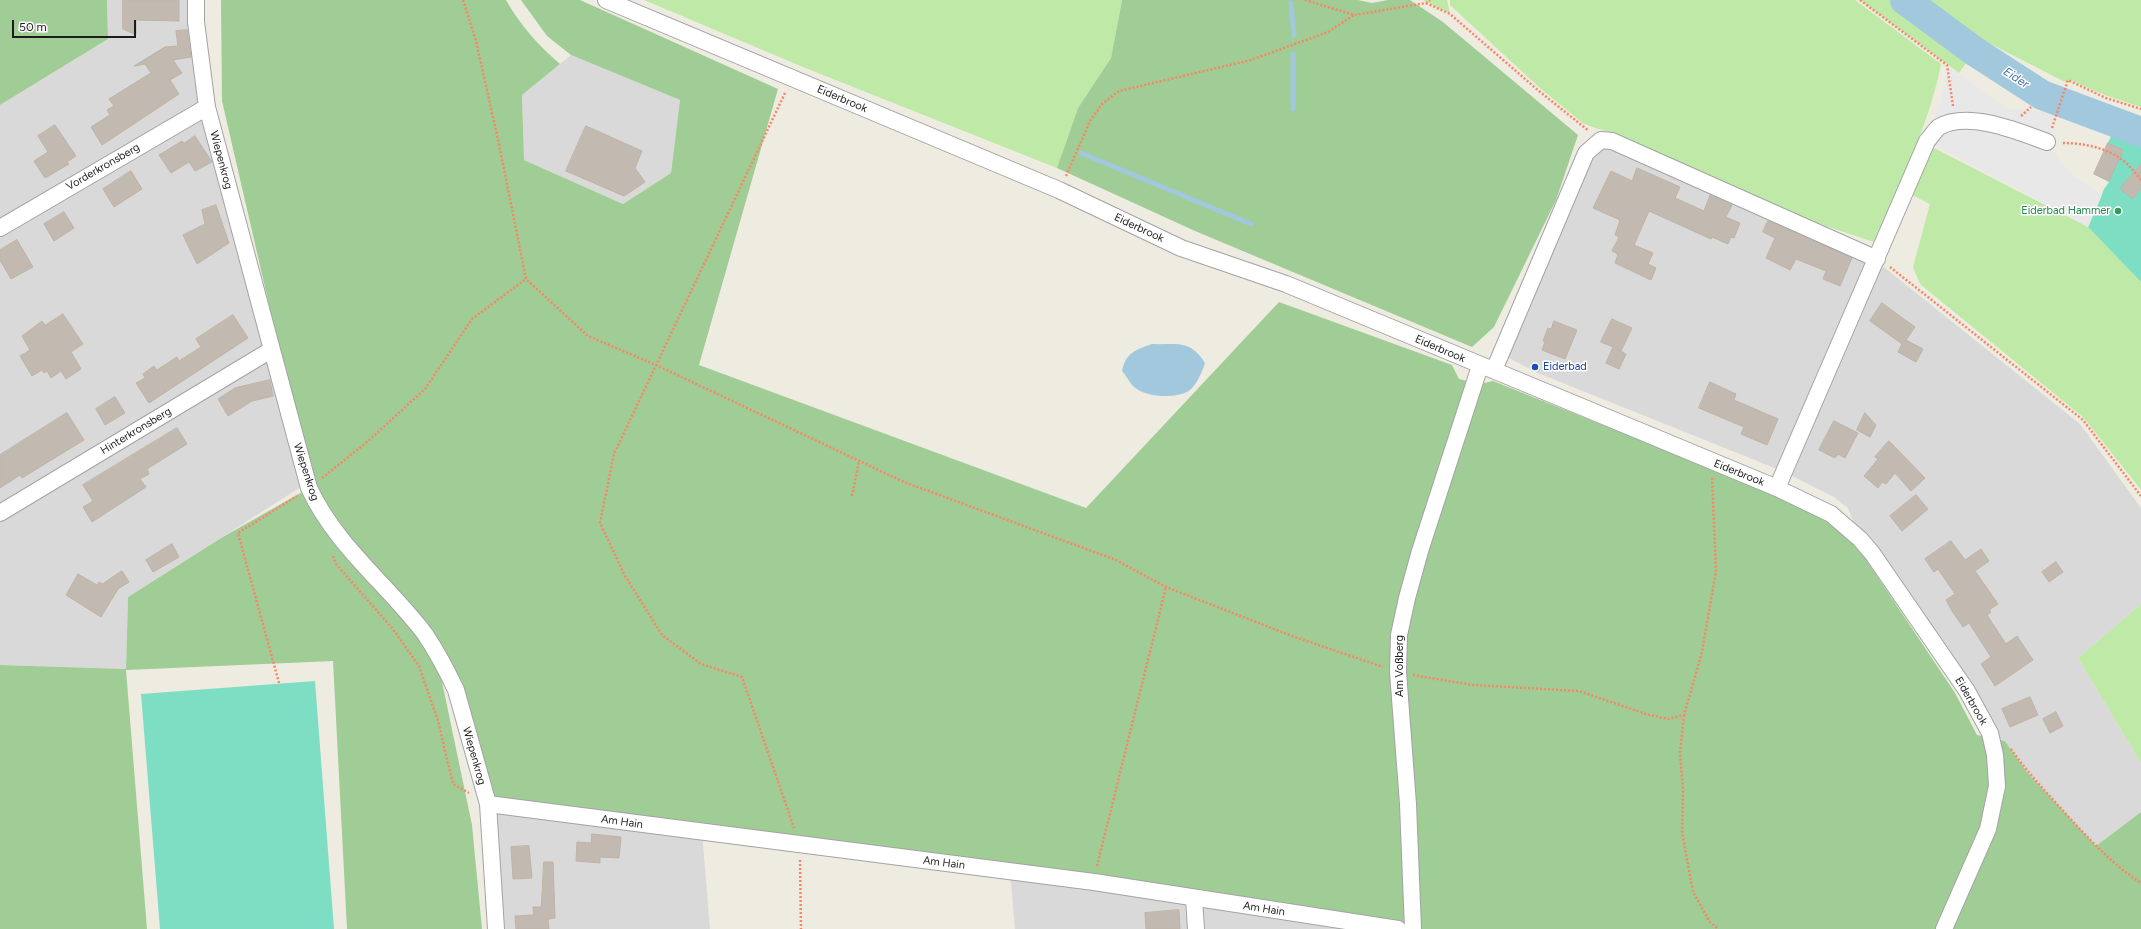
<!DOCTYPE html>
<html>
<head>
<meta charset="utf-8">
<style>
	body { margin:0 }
	#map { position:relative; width:2141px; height:929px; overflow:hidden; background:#eeebe1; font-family:Figtree,sans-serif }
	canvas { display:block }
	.scale { position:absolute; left:12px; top:20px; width:124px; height:18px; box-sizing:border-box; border:2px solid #1c1c1c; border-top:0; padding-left:5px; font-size:12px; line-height:14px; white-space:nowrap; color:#1c1c1c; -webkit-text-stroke:3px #fff; paint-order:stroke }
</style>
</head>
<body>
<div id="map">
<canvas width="2141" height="929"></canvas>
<div class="scale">50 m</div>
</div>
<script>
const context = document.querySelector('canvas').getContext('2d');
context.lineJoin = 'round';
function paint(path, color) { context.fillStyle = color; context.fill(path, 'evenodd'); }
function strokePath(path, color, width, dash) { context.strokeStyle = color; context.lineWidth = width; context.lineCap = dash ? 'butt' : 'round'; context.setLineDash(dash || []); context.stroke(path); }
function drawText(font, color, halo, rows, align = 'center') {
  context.font = font + ' Figtree,sans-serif'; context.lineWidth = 3; context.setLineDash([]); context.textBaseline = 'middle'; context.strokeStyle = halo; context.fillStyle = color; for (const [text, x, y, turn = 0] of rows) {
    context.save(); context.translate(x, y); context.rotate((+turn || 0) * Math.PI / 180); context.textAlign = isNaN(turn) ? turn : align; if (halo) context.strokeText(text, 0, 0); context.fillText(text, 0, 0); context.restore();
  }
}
paint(new Path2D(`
	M107 0H196L207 107 307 483 128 597 126 669 0 665V105L108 39Z
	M571 55 680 100 671 173 623 204 524 160 522 95Z
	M1603 146 1885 268 2080 424 2141 508V604L2078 658 2141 763V812L2096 846 2027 772 2005 741 1990 733 1860 539 1848 508 1834 497 1782 471 1538 373 1505 356 1594 154Z
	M488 804 702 832 710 929H496Z
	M1010 872 1398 929H1015Z`), '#dad9d9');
paint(new Path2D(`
	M644 0H1122L1111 58 1078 108 1057 168 803 67Z
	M1423 0H1447L1450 14Z
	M1450 0H1855L1941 64C1929 126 1899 184 1874 242L1805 219 1620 136 1584 124 1541 89 1450 5Z
	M1860 0H2141V107L2105 95 2071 80 2067 83 1983 40 1959 73Z
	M1932 147 2088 227 2141 282V490L2084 418 1920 284 1913 267 1930 204 1910 194Z
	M2141 604V763L2078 658Z`), '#bfe9a6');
paint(new Path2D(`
	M0 0H107L108 39 0 105Z
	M221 0H506C520 25 539 46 560 64L522 95 524 160 623 204 671 173 680 100 571 55 547 36 521 0H580L778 89 699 365 1086 508 1279 302 1452 365 1459 379 1480 384 1493 381 1772 493 1824 519 1853 544 1865 558 1955 693 1977 735 2005 741 2027 772 2096 846 2141 812V929H1420V927L1089 873 494 797 462 682 428 627 327 514 317 491 279 348 222 101Z
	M1122 0H1358L1372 3 1388 0H1410L1443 22 1578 135 1556 200 1494 327 1472 347 1195 231 1057 168 1078 108 1111 58Z
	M304 491 418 634 441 677 472 825 482 929H347L333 661 126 670 147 929H0V665L126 669 128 597 221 538Z`), '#a0cd95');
paint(new Path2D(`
	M2112 134 2141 147V282L2088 227 2104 189 2109 182 2094 174Z
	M315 681 334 929H160L141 694Z`), '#7edec4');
paint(new Path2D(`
	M1947 65 2008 109 2057 112 2047 142 2061 163 2072 175 2102 195 2088 227 1927 141 1945 87Z`), '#e8e8e8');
paint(new Path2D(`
	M1152 344C1177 345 1190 339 1205 363 1202 372 1196 387 1187 392 1173 399 1144 397 1133 386 1129 382 1126 375 1122 371 1126 352 1136 350 1152 344Z`), '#a1c8dc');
strokePath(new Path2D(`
	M1291 3 1294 35
	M1293 109V54
	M1081 153 1251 224`), '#a1c8dc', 5);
strokePath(new Path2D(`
	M1905 0 1974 51 2042 95 2141 132`), '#a1c8dc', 30);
const building = new Path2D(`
	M123 0H179V21L136 20V35L123 29Z
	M187 30 191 57 173 60 182 73 170 80 179 94 102 145 91 127 110 115 107 110 114 106 109 99 151 73 145 64 134 66 165 47 178 46 176 31Z
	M55 125 76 156 67 162 69 164 45 178 34 161 48 152 38 136Z
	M586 126 642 151 635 168 645 182 624 196 566 171Z
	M195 136 212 162 195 171 189 162 171 173 159 155 182 141 184 143Z
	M2108 143 2123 150 2109 181 2094 174Z
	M2141 164V188L2133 199 2120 189Z
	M1637 168 1680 187 1675 198 1704 211 1710 195 1732 205 1726 217 1740 223 1734 238 1731 237 1728 244 1712 237 1711 239 1649 211 1634 245 1653 253 1648 264 1656 268 1651 280 1615 263 1618 254 1612 251 1619 237 1615 235 1620 220 1593 208 1611 171 1632 181Z
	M131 171 142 189 114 207 103 189Z
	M216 205 229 243 197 264 183 235 205 224 202 210Z
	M64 212 74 228 54 241 44 224Z
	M1768 221 1852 258 1840 286 1823 279 1826 271 1796 259 1790 270 1766 258 1775 238 1763 232Z
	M17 240 33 267 11 279 0 260V250Z
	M1882 303 1915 327 1906 340 1923 349 1916 362 1898 352 1902 344 1870 321Z
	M63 314 83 344 71 352 81 369 66 379 61 371 51 378 47 371 44 373 42 370 32 376 20 356 30 350 22 336 42 321 45 325Z
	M233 315 248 338 149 403 136 383 145 378 143 374 154 366 157 370 177 357 179 361 201 347 196 339Z
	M1612 319 1632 328 1621 351 1617 349 1626 354 1619 369 1606 363 1613 347 1601 342Z
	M1554 321 1577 330 1565 359 1542 350 1545 342 1543 341 1548 328 1551 329Z
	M270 380 273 396 252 401 228 416 218 399 235 388Z
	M1710 382 1736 394 1734 400 1778 419 1767 445 1741 434 1744 427 1699 408Z
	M115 397 125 413 105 425 96 409Z
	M67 413 84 440 22 478 20 475 0 488V455Z
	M1865 413 1876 425 1870 437 1857 430Z
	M1834 421 1858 433 1845 458 1838 454 1835 458 1819 450Z
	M177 428 187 444 147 469 149 474 140 479 146 487 92 522 83 507 93 501 83 485Z
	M1889 441 1925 478 1911 491 1895 473 1886 484 1882 482 1878 488 1864 476 1878 459 1875 457Z
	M1916 495 1928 509 1902 531 1890 516Z
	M1951 541 1965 560 1981 549 1989 561 1975 571 1998 604 1989 610 1991 612 1987 615 2006 644 2017 636 2033 660 1995 686 1981 664 1991 657 1969 623 1963 627 1952 611 1946 600 1955 594 1938 569 1934 572 1925 559Z
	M172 544 179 557 153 572 146 560Z
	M2056 562 2063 572 2049 582 2042 572Z
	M122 571 129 582 118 589 101 617 66 595 78 574 97 585 99 582 102 584Z
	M2030 697 2038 715 2010 727 2002 709Z
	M2056 712 2063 726 2050 733 2043 719Z
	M592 834 621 837 619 858 600 857V863L576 861 577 842 591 843Z
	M529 846 532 878 513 879 511 847Z
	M544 862H553L555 918 548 919 549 929H516L515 916 534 915 533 907H541Z
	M1179 910 1180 929H1146L1145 913Z`);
paint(building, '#c2bab1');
strokePath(building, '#bfb3a4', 1);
const minor = new Path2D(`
	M196 0V22L207 107 309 488C336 546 387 584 425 634 437 652 447 671 456 690L488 804 496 929
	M606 0 1059 190 1181 248 1286 284 1777 488 1831 514 1860 539 1872 553 1967 691 1990 733 1995 755 1997 786 1988 829 1944 929
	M0 228 207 107
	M1494 370 1586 153 1601 140 1612 141 1877 259
	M1777 488 1927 141C1931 137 1935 130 1939 127 1968 110 2020 132 2047 142
	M0 513 271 350
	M488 804 1094 882 1398 929
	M1194 898 1196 929
	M1413 929 1408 804 1398 672 1399 635 1407 598 1420 551 1480 366`);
strokePath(minor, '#a3a3a3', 18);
strokePath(new Path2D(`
	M463 0 476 41 499 144 526 279 588 336 656 365 904 482 1116 560 1166 587 1292 636 1383 667
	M1305 0 1354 15 1426 3 1430 0
	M1860 0 1947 65 1953 106
	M1426 3 1450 14 1539 91 1589 131
	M785 93 614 454 600 523 625 576 662 635 701 664 742 677 794 828
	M2021 116 2031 107
	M2052 128 2068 80 2106 98 2141 109
	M2063 143C2084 143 2108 148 2125 162 2131 167 2136 174 2141 180
	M1066 176 1090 121 1102 104 1119 91 1251 60 1328 32 1354 15
	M1890 267 2083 420 2141 496
	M322 478 367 442 425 389 472 319 526 279
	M852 496 859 461
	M333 556 336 564 392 628 419 666 438 721 453 784 469 793
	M1413 675 1473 685 1579 691 1649 715 1669 719 1684 715 1702 652 1716 571 1712 477
	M279 683 238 533 297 496
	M1684 715 1680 753 1683 790 1682 832 1693 892 1710 922 1718 929
	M2011 749C2027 772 2047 793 2066 814 2090 840 2112 864 2141 883
	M800 860 801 929
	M1097 866 1166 587`), '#fa8566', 2.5, [2, 2]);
strokePath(minor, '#fff', 16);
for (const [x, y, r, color] of [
	[2118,211,4,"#2e9e5b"],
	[1535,367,4,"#1a4fb4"]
]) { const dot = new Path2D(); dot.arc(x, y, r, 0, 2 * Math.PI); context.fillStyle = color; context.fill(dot); strokePath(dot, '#fff', 1.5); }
drawText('11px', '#1c1c1c', '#fff', [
	["Eiderbrook",842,99,23],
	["Wiepenkrog",221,160,75],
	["Vorderkronsberg",103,167,-30],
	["Eiderbrook",1139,228,25],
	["Eiderbrook",1440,349,23],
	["Hinterkronsberg",136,431,-31],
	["Wiepenkrog",306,472,72],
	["Eiderbrook",1739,473,22],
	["Am Voßberg",1400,666,-90],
	["Eiderbrook",1971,701,60],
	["Wiepenkrog",474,756,74],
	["Am Hain",622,822,8],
	["Am Hain",944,863,7],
	["Am Hain",1264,909,9]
]);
drawText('11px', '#27864d', '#fff', [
	["Eiderbad Hammer",2110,211]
], 'right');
drawText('11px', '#164399', '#fff', [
	["Eiderbad",1543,367]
], 'left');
drawText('italic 12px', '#486fab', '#fff', [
	["Eider",2016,78,33]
]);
</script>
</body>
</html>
